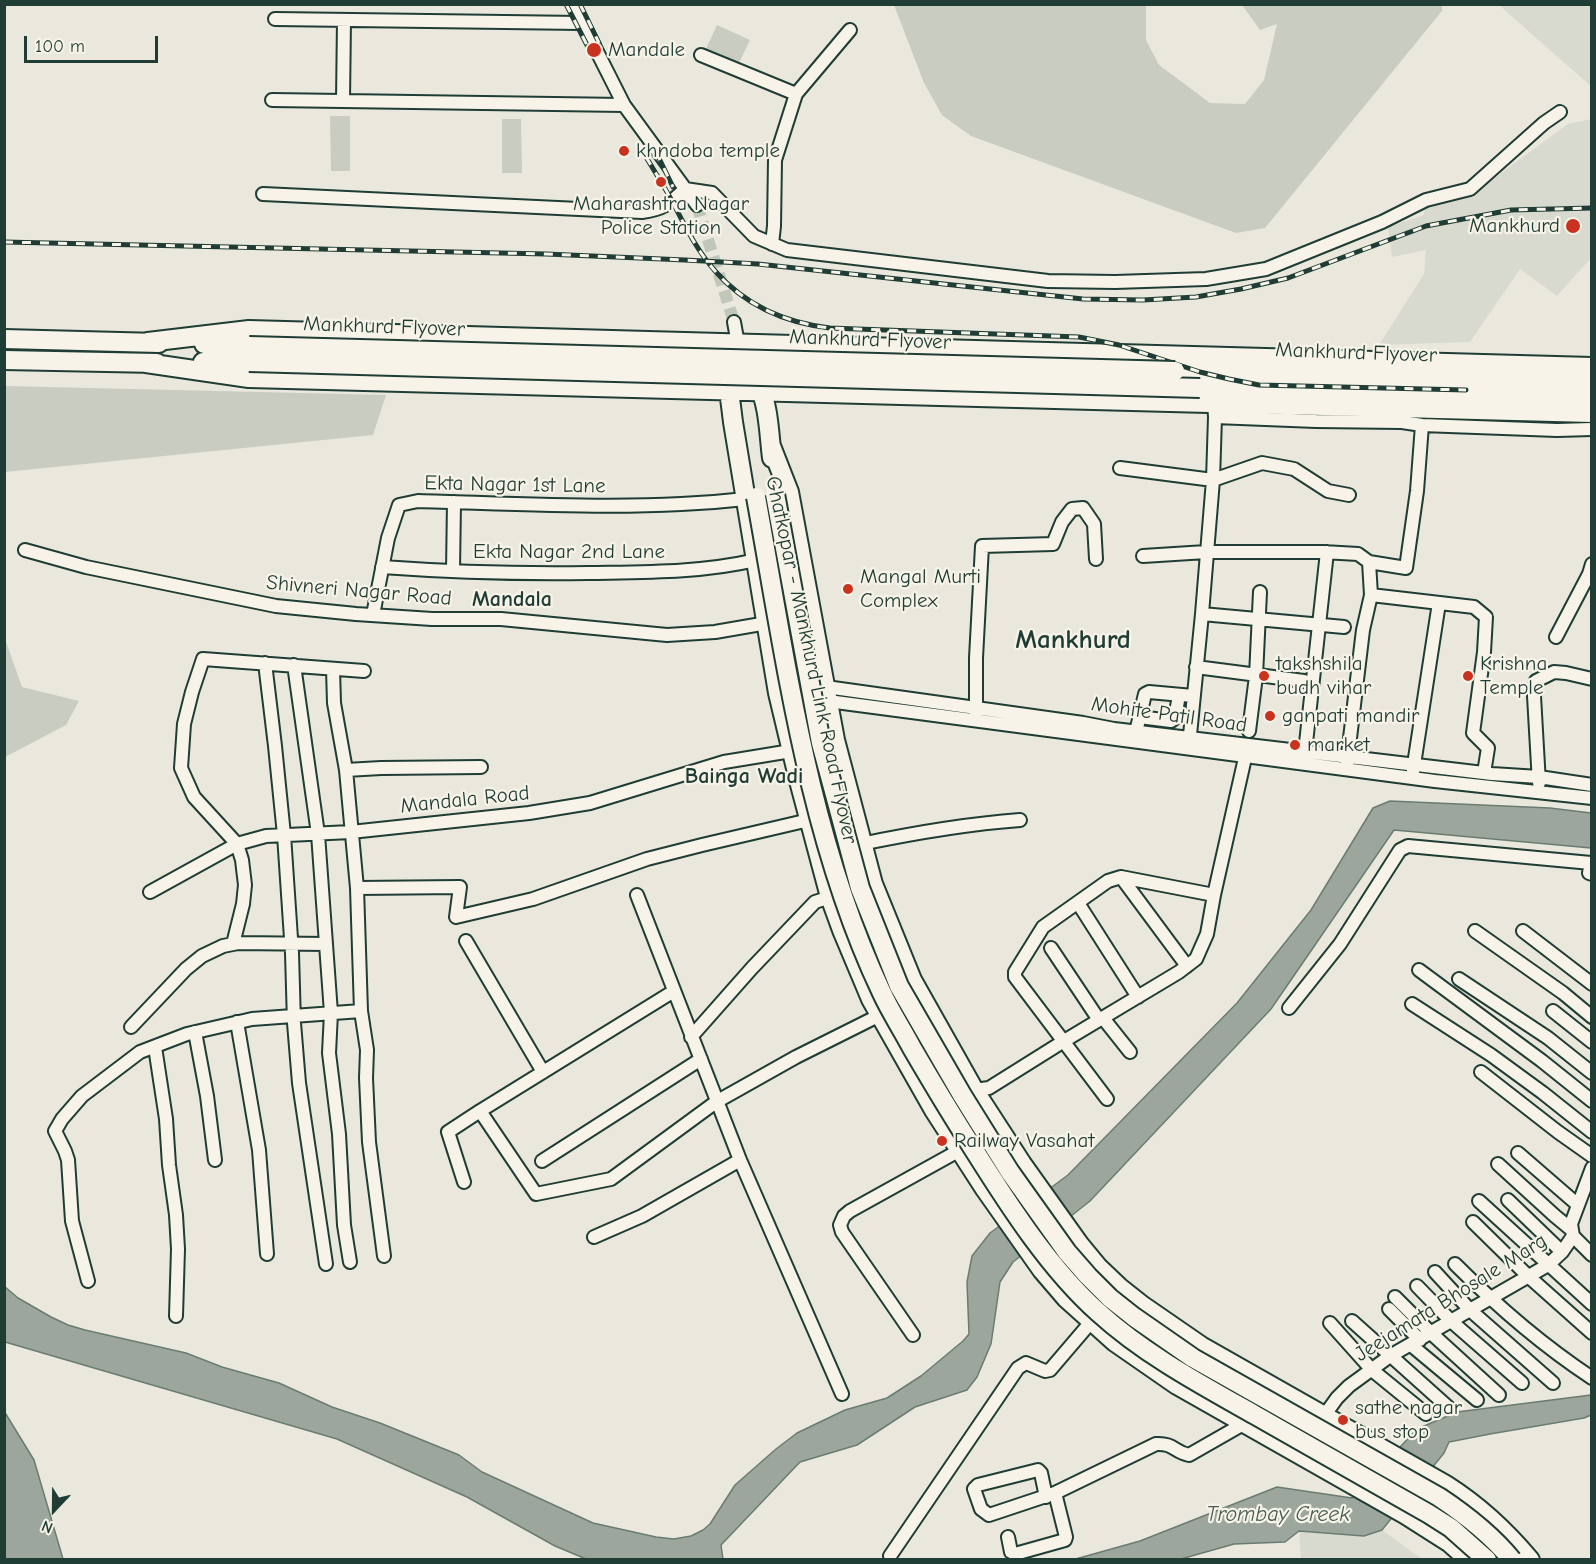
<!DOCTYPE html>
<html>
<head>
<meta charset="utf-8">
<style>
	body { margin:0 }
	#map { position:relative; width:1596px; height:1564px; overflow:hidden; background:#eae8dd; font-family:"Comic Neue",sans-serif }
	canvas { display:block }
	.frame { position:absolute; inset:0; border:6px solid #1f3d34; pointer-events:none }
	.north { position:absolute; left:24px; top:1480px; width:60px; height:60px; -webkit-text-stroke:4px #f7f3e8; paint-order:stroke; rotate:202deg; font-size:16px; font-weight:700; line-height:24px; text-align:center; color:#1f3d34 }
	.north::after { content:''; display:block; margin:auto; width:21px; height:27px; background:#1f3d34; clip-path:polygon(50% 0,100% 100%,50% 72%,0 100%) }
	.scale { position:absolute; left:24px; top:36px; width:134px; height:27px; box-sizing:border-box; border:3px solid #1f3d34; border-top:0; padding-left:8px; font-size:18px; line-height:21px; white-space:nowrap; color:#1f3d34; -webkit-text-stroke:4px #f7f3e8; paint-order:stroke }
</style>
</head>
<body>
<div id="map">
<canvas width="1596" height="1564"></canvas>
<div class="frame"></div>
<div class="north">N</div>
<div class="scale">100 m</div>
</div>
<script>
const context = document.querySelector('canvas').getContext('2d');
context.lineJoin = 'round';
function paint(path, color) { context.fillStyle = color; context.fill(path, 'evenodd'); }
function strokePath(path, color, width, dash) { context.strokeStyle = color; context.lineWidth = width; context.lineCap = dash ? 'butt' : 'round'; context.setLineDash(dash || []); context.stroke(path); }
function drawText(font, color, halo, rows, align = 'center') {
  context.font = font + ' "Comic Neue",sans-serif'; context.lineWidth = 4.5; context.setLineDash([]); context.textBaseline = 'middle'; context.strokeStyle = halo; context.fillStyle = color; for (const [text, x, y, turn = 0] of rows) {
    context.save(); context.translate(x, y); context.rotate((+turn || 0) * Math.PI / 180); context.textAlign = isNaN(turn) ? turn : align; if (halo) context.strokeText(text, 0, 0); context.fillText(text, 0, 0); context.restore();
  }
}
paint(new Path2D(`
	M1499 5H1591V86L1552 52Z
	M1591 119V258L1557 296 1520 269 1470 342 1379 345 1424 274 1426 250 1392 257 1388 227 1424 215 1425 204 1475 192 1568 124Z
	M1382 1530 1422 1559H1301L1299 1531 1364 1536Z`), '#d9dacf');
paint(new Path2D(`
	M894 5H1146V40L1159 65 1210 103 1245 104 1264 80 1277 24 1260 30 1242 5H1442V11L1265 228 1236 233 971 136 942 115 924 83Z
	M717 25 750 40 737 67 704 53Z
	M330 116H350V171H331Z
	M502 119H521L522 173H502Z
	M5 386 386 395 373 435 5 472Z
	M4 636 22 687 79 701 66 725 5 757Z`), '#c8ccc1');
const water = new Path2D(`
	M1390 801 1550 808 1591 813V848L1394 830 1271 1009 1090 1201 1013 1262 1000 1282 991 1344 977 1377 967 1390 915 1407 857 1445 800 1462 721 1545 723 1559H586L555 1546 467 1497 337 1439 5 1342 4 1286 18 1298 51 1317 68 1325 85 1330 186 1353 222 1367 279 1383 332 1407 380 1423 459 1455 482 1472 593 1523 656 1537 674 1539 691 1536 703 1530 710 1524 735 1485 776 1449 797 1433 845 1410 887 1398 921 1376 963 1341 969 1334 967 1282 972 1256 990 1233 1068 1175 1237 1003 1311 910 1373 808Z
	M1591 1395V1415L1584 1418 1490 1434 1449 1442 1444 1453 1382 1530 1364 1536 1299 1531 1285 1542 1234 1544 1181 1559 1072 1560 1140 1541 1277 1487 1352 1498 1417 1429 1457 1412Z
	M4 1411 34 1460 63 1559H5Z`);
paint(water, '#9ca69c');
strokePath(water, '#6a7c72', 1.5);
strokePath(new Path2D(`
	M697 205 734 322`), '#c1c6bb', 12, [12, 6]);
const minor = new Path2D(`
	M573 4 624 105 697 205
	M275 19 581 23
	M701 55 796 94
	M272 100 624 105
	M343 101 344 20
	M263 194 642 212C664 209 669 204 685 189L712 193 754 236 787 250 1048 281 1115 282 1206 279 1266 269 1382 222 1426 200 1470 189 1544 123 1560 112
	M772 244 774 226 775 160 796 94 850 30
	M734 322 738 344
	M1214 403 1215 417 1316 421 1402 422 1422 425 1557 430 1592 429
	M1120 468 1213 480 1262 463 1294 469 1328 491 1349 495
	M25 550 86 567 276 606 356 614 432 619H501L667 635 715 632 767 623
	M1143 556 1206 552H1323L1358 554 1369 562 1371 595 1363 630 1347 763
	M1369 562 1406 568 1417 491 1422 425
	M382 567C451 572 519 574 588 573 644 572 700 573 756 560
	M453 571 454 502
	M1371 595 1474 607 1486 617 1484 652 1473 733 1488 748 1484 773
	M1202 614 1344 627
	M373 615 388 538 399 505 418 501C527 504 636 511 745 499
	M1556 637 1589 574 1592 564
	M265 663 275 746 284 835 292 953 294 1023 299 1083 326 1264
	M294 665 318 834 331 1013 329 1053 339 1134 344 1225 350 1262
	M1196 667 1304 681
	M333 669 334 703 346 770 357 888 361 1011 367 1050 366 1078 369 1142 384 1256
	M818 688 826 687 1083 723 1114 729 1492 774 1539 777 1592 785
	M786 704 828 701 1435 781 1592 798
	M976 714V658L982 546 1053 544 1062 522 1072 509 1083 508 1094 524 1096 559
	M1139 717 1171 721 1175 718 1179 695
	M1249 731 1256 676 1260 592
	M1136 732 1145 694 1149 692 1193 696
	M1189 745 1202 614 1213 480 1215 417
	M1305 752 1327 552
	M346 770 381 768 481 767
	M1413 771 1439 603
	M1539 783 1534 696 1536 681 1554 672 1566 673 1592 679
	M861 844C914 833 966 824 1020 820
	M1121 877 1187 966
	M357 888 460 887 456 917 533 899 647 859 702 845 809 820
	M150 892 237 844 266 836 351 832 529 813 590 803 724 762 791 751
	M637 895 740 1160 842 1394
	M1078 903 1138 997
	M1475 931 1563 993 1592 1017
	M1523 931 1592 984
	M466 941 543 1072
	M233 944 243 904 245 885 242 860 237 844 194 797 181 768 184 724 192 692 203 659 364 671
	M1051 948 1099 1020
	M1419 970 1542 1061 1592 1101
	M1459 979 1548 1038 1592 1073
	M1412 1004 1491 1055 1543 1093 1592 1132
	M1289 1008 1340 944 1400 850 1408 846 1591 863 1589 873 1592 874
	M1553 1011 1592 1042
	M1103 1018 1130 1052
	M237 1022 259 1150 267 1254
	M131 1027 186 969 202 956 223 946 238 943 326 944
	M195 1032 207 1096 215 1160
	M691 1037 752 968 815 902 830 897
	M155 1047 166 1119 169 1165 176 1215 178 1249 176 1316
	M1481 1072 1558 1132 1592 1156
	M970 1093 974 1090 989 1088 1064 1041 1179 972 1196 959 1207 934 1214 895 1247 749
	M1107 1099 1015 977V972L1043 927 1108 881 1121 877 1214 895
	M480 1111 536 1194 611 1179 716 1102 796 1057 880 1015
	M1518 1153 1578 1205
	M542 1161 701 1059
	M1498 1164 1555 1216 1572 1230
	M464 1182 448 1132 480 1111 674 991
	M1508 1200 1562 1252
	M1479 1201 1592 1304
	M1473 1222 1528 1276 1592 1333
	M1573 1236 1592 1255
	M594 1237 642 1216 740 1160
	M1455 1264C1497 1306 1542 1345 1592 1378
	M1435 1272 1470 1310 1553 1383
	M88 1281 72 1221 68 1160 65 1151 55 1131 62 1119 82 1096 140 1052 187 1034 252 1019 361 1011
	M1417 1286 1451 1321 1522 1383
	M1395 1297 1431 1333 1499 1395
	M1389 1309 1420 1340
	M1352 1321 1449 1408
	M1330 1323 1372 1370 1426 1414
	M913 1335 842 1232 840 1225 844 1216 850 1211 960 1150
	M1411 1345 1477 1400
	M1324 1416 1337 1398 1349 1386 1390 1356 1548 1265 1562 1252 1573 1236 1571 1224 1592 1168
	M1046 1497 1041 1473 1038 1470 978 1485 974 1489 981 1509 989 1515 1055 1493 1156 1444C1174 1443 1174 1452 1189 1455L1245 1423
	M1008 1537 1011 1552 1015 1554 1065 1540 1066 1537 1055 1493
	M890 1556 1018 1368 1026 1363 1045 1371 1050 1370 1091 1322`);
const highway = new Path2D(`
	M4 339 159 343
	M148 342 249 330 1592 367
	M204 344 249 346
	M738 344 729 390 733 422 778 693 799 781 830 897 842 930 871 999 934 1110 985 1189 1042 1270 1066 1298 1115 1342 1177 1385 1406 1515 1450 1543 1469 1560
	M4 360 157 363
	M203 362H249
	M146 363 249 378 1592 413
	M1175 371 1592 382
	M758 383C769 406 769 434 772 458
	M1200 388 1592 398
	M771 446 789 492 835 740 873 884 912 980 974 1090 1022 1164 1079 1244 1098 1267 1119 1287 1143 1306 1201 1346 1446 1485C1479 1506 1505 1530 1530 1560`);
strokePath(minor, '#1f3d34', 16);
strokePath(highway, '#1f3d34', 22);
strokePath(minor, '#f7f3e8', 12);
strokePath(highway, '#f7f3e8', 18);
const rail = new Path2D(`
	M566 4 589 49
	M580 4 599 43
	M656 152 673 187
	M646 157C655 172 664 186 672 201 685 226 697 251 716 272 746 306 787 323 830 328L1079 337 1119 345 1200 372 1229 379 1259 385 1466 390
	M4 242 546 254 685 260 758 264 1083 299 1143 300 1196 297 1241 289 1288 278 1426 226 1511 210 1592 208`);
strokePath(rail, '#1f3d34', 5);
strokePath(rail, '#f7f3e8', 3, [9]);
const highwayBridge = new Path2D(`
	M249 346 1175 371
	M249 362 1200 388
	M775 494 821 743 860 888 899 986 962 1095 1010 1172 1067 1252 1088 1276 1110 1298 1134 1317 1193 1358 1439 1497C1466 1515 1491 1534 1512 1560
	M756 497C786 662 809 839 881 991 890 1011 902 1029 912 1048 933 1084 954 1119 976 1153 1010 1207 1050 1269 1098 1312 1144 1354 1200 1384 1255 1415 1313 1448 1371 1481 1429 1514L1451 1528 1487 1560`);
strokePath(highwayBridge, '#1f3d34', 22, []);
strokePath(highwayBridge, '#f7f3e8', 18);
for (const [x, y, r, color] of [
	[594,50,8,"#c8321e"],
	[624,151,6,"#c8321e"],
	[661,182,6,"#c8321e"],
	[1573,226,8,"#c8321e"],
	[848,589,6,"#c8321e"],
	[1264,676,6,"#c8321e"],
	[1468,676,6,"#c8321e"],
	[1270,716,6,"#c8321e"],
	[1295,745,6,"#c8321e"],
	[942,1141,6,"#c8321e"],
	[1343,1420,6,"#c8321e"]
]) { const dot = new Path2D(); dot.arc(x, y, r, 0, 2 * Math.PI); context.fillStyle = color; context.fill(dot); strokePath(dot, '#f7f3e8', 2); }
drawText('21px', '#1f3d34', '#f7f3e8', [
	["Mandale",608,50],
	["khndoba temple",636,151],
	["Maharashtra Nagar",661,204,"center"],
	["Police Station",661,228,"center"],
	["Mankhurd",1560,226,"right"],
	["Mangal Murti",860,577],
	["Complex",860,601],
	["takshshila",1276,664],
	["budh vihar",1276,688],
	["Krishna",1480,664],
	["Temple",1480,688],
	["ganpati mandir",1282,716],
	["market",1307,745],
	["Railway Vasahat",954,1141],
	["sathe nagar",1355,1408],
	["bus stop",1355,1432]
], 'left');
drawText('21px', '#1f3d34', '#f7f3e8', [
	["Mankhurd Flyover",384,327,2],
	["Mankhurd Flyover",870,340,2],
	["Mankhurd Flyover",1356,353,2],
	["Ekta Nagar 1st Lane",515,485,1],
	["Ekta Nagar 2nd Lane",569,552],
	["Shivneri Nagar Road",359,591,5],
	["Ghatkopar - Mankhurd Link Road Flyover",811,660,78],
	["Mohite Patil Road",1169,715,8],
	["Mandala Road",465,800,-6],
	["Jeejamata Bhosale Marg",1451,1298,-32]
]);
drawText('bold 22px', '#1f3d34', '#f7f3e8', [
	["Mandala",512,600],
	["Bainga Wadi",744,777]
]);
drawText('italic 22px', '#445c53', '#f7f3e8', [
	["Trombay Creek",1278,1515]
]);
drawText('bold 27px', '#1f3d34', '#f7f3e8', [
	["Mankhurd",1073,640]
]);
</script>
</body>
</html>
